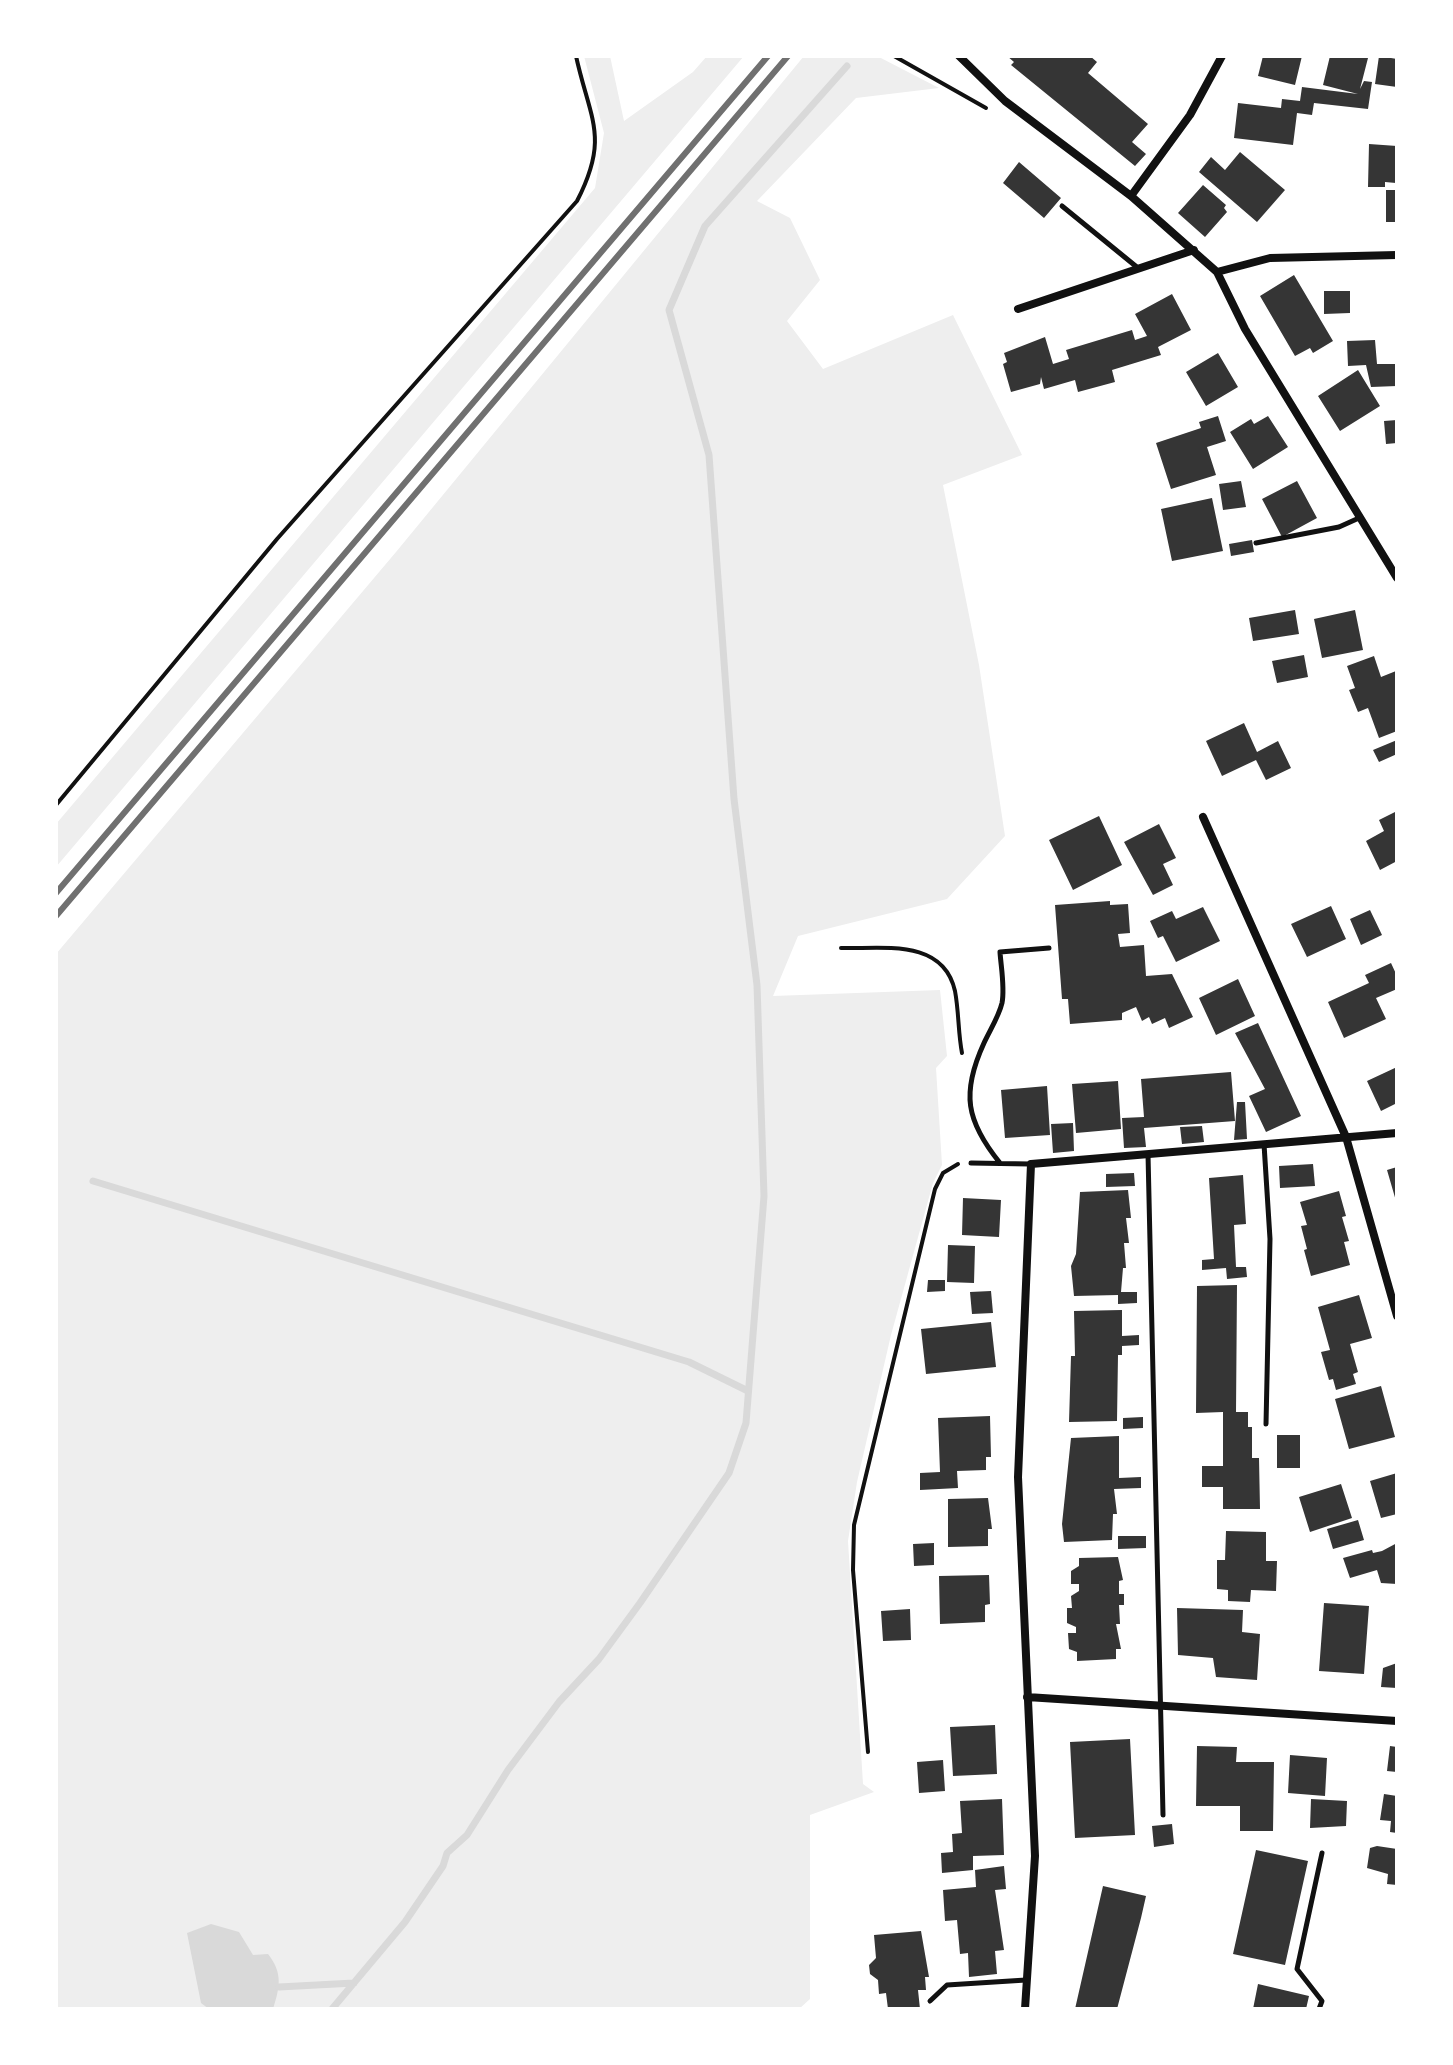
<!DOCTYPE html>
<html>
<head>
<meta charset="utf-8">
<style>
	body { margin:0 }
	#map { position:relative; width:1453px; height:2065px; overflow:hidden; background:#fff; font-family:Overpass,sans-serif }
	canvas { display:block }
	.frame { position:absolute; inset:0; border:58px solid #fff; pointer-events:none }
</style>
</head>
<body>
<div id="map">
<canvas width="1453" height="2065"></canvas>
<div class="frame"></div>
</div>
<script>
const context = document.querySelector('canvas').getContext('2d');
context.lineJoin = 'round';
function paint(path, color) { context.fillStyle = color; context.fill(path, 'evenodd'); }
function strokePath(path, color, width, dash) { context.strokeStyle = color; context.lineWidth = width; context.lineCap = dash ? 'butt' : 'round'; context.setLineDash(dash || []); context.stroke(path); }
paint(new Path2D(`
	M584 56H610L624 121 693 72 707 56H744L56 867V824L595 188 604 133Z
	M804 56H877L939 88 856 98 757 201 790 218 820 280 787 321 823 369 953 315 1022 455 943 485 979 665 1005 836 947 899 798 936 773 996 940 990 947 1056 936 1068 942 1165 933 1183 891 1335 857 1482 848 1541 863 1784 874 1792 810 1815V1999L799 2009H56V954L396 552Z`), '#eee');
paint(new Path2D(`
	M211 1924 239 1932 253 1955 268 1954C283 1973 280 1987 273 2009H209L201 2003 187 1933Z`), '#d9d9d9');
strokePath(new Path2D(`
	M93 1181 689 1362 748 1391
	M279 1987 354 1983
	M332 2009 405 1922 443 1866 447 1853 467 1835 508 1770 559 1702 599 1659 640 1603 729 1473 746 1423 764 1196 757 985 734 799 709 455 669 310 705 226 847 66`), '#d9d9d9', 7);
paint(new Path2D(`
	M1007 56H1090L1097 62 1088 73 1148 124 1132 142 1146 154 1135 166 1011 65 1014 62Z
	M1263 56H1302L1295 85 1258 76Z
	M1330 56 1368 58 1360 89 1364 81 1372 82 1368 109 1314 103 1312 115 1297 113 1293 145 1234 138 1238 103 1281 108 1282 99 1300 101 1302 87 1358 94 1323 85Z
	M1379 56 1397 59V87L1375 84Z
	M1369 144 1397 146 1396 183 1385 182V187H1368Z
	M1240 152 1285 190 1257 222 1199 172 1211 157 1225 170Z
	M1019 162 1061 198 1044 218 1003 183Z
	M1203 185 1226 205 1224 208 1227 212 1205 237 1178 213Z
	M1386 190H1397V222H1386Z
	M1294 275 1333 341 1313 353 1310 348 1295 356 1260 296Z
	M1324 291H1350V313L1324 314Z
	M1172 294 1191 330 1158 347 1161 355 1112 370 1115 382 1078 392 1075 380 1044 389 1041 377 1040 384 1011 392 1003 364 1007 362 1004 353 1045 337 1053 364 1069 359 1066 350 1132 330 1135 340 1147 336 1135 314Z
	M1375 340 1377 364H1397V386L1371 387 1366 365 1348 366 1347 341Z
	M1218 353 1238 387 1206 406 1186 372Z
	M1358 370 1380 406 1340 431 1318 396Z
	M1218 416 1226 441 1207 447 1216 475 1171 489 1156 443 1201 428 1199 422Z
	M1268 416 1288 447 1253 469 1230 432 1251 419 1254 424Z
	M1397 420V443L1386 444 1384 421Z
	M1241 481 1246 507 1223 510 1219 484Z
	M1297 481 1317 518 1282 537 1262 499Z
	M1212 498 1223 551 1172 561 1161 509Z
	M1252 540 1254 552 1231 556 1229 544Z
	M1295 610 1299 634 1253 641 1249 618Z
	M1355 610 1363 650 1322 658 1314 619Z
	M1304 655 1308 677 1277 683 1272 661Z
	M1374 656 1381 677 1396 671 1397 674V731L1379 738 1368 708 1358 712 1349 690 1355 688 1347 666Z
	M1244 723 1257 752 1278 741 1291 768 1266 780 1256 760 1222 776 1206 741Z
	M1397 740V754L1379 762 1373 750Z
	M1397 811V861L1380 870 1366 841 1384 831 1379 820Z
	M1099 816 1122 865 1073 890 1049 840Z
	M1159 824 1176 858 1163 864 1173 885 1153 895 1124 842Z
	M1110 901V905L1128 904 1130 933 1118 934 1120 947 1144 945 1146 976 1172 974 1193 1017 1169 1028 1165 1018 1152 1024 1149 1017 1142 1021 1136 1007 1122 1013V1020L1070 1024 1068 999H1062L1055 905Z
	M1331 906 1346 939 1307 957 1291 924Z
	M1203 907 1220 941 1176 962 1163 936 1158 938 1150 921 1172 911 1176 919Z
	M1370 910 1382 935 1361 945 1350 919Z
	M1391 963 1397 976V989L1376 998 1386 1019 1344 1038 1328 1002 1369 983 1365 975Z
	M1238 979 1255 1016 1216 1035 1199 998Z
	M1258 1023 1301 1116 1266 1132 1249 1096 1265 1089 1235 1033Z
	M1397 1067V1103L1381 1111 1367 1081Z
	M1231 1072 1235 1121 1144 1128 1146 1147 1124 1148 1122 1118 1144 1117 1141 1079Z
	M1118 1081 1121 1129 1076 1133 1072 1084Z
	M1047 1086 1050 1135 1005 1138 1001 1090Z
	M1237 1102H1245L1247 1139 1234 1140Z
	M1073 1123 1074 1151 1053 1153 1051 1124Z
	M1202 1126 1204 1142 1182 1144 1180 1127Z
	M1313 1164 1315 1186 1280 1188 1279 1166Z
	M1397 1167V1201H1396L1387 1170Z
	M1134 1173 1135 1186 1106 1187V1174Z
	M1243 1175 1246 1224 1234 1225 1236 1267H1246L1247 1277 1227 1279 1226 1268 1202 1270V1260L1214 1259 1209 1178Z
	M1128 1190 1131 1218H1126L1129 1243H1124L1126 1268H1123L1121 1292H1137V1303L1118 1304V1295L1074 1296 1071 1266 1076 1254 1080 1192Z
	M1339 1191 1346 1216 1342 1217 1349 1241 1344 1242 1350 1265 1311 1276 1304 1250 1307 1249 1301 1226 1307 1225 1300 1202Z
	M963 1198 1001 1200 999 1237 962 1235Z
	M948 1245 975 1246 974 1283 947 1282Z
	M928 1280H945V1291L927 1292Z
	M1237 1285 1236 1412H1248V1427H1252V1458H1259L1260 1509H1223V1487H1202V1466H1223V1412L1196 1413 1197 1286Z
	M991 1291 993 1313 972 1314 970 1292Z
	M1359 1295 1372 1338 1350 1344 1358 1372 1353 1374 1356 1384 1336 1390 1333 1379 1329 1380 1321 1352 1330 1350 1318 1307Z
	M1122 1310V1336L1139 1335V1345L1122 1346V1355H1118L1117 1421 1069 1422 1071 1356H1075L1074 1311Z
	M991 1322 996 1367 926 1374 921 1329Z
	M1381 1386 1395 1437 1349 1449 1335 1399Z
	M990 1416 991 1457H986V1470L957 1471 958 1488 920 1490V1473L940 1472 938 1418Z
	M1143 1417V1428L1123 1429V1418Z
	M1277 1435H1300V1468H1277Z
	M1119 1436V1478L1141 1477V1488L1114 1489 1117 1514H1113L1112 1540 1064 1542 1062 1524 1071 1438Z
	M1397 1473V1514L1381 1518 1370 1481Z
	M1341 1484 1352 1518 1310 1532 1299 1497Z
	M988 1498 992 1529H988V1546L948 1547V1499Z
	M1358 1520 1364 1540 1333 1549 1327 1529Z
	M1226 1531 1266 1532V1561H1277L1276 1591 1251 1590 1250 1602 1228 1601V1590L1217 1589V1560H1225Z
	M1118 1536H1146V1548L1118 1549Z
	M934 1543V1565L914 1566 913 1544Z
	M1397 1543V1584L1381 1583 1377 1570 1350 1578 1343 1558 1372 1550 1373 1553 1382 1551Z
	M1118 1557 1123 1580 1119 1581V1594H1124V1605H1119L1120 1624H1116L1121 1649H1116V1659L1077 1661V1652L1069 1649 1068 1633H1076V1627L1067 1623V1608H1072L1071 1596 1079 1591V1584H1071V1571L1079 1566V1558Z
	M989 1575 990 1604 985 1605V1622L940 1624 939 1576Z
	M1324 1603 1369 1606 1364 1674 1319 1671Z
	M1177 1608 1243 1610 1242 1632 1260 1634 1257 1680 1216 1677 1213 1658 1178 1655Z
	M910 1609 911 1640 883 1641 881 1611Z
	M1397 1663V1688L1381 1687 1383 1668Z
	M995 1725 997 1774 953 1776 950 1727Z
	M1130 1739 1135 1835 1075 1838 1070 1742Z
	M1197 1746 1237 1747 1236 1762H1274L1273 1831H1240V1806H1196Z
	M1390 1746 1397 1747V1772L1387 1771Z
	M1290 1755 1327 1758 1325 1796 1288 1793Z
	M943 1760 945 1791 919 1793 917 1762Z
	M1384 1794 1397 1796V1833L1390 1832 1391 1821 1380 1820Z
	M1002 1799 1004 1855 973 1856V1870L942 1873 941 1853 953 1852 952 1834 962 1833 960 1801Z
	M1311 1799 1347 1801 1346 1826 1310 1828Z
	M1172 1824 1174 1844 1154 1847 1152 1826Z
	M1377 1846 1397 1849V1885L1387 1884 1388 1874 1367 1868 1370 1848Z
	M1256 1850 1308 1861 1285 1965 1233 1954Z
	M1004 1866 1006 1889 995 1890 1004 1950 995 1951 997 1974 969 1977 968 1953 960 1954 957 1920 945 1921 943 1890 976 1887 975 1870Z
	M1103 1886 1146 1896 1141 1918 1117 2009H1075Z
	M921 1931 929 1977H925L926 1990H918L920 2009H888L886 1993 879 1994 878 1980 870 1974 869 1965 876 1958 874 1935Z
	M1258 1984 1309 1996 1306 2009H1253Z`), '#353535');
strokePath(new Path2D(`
	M894 56 986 108
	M56 805 277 539 577 201C610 137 590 120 576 56
	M841 948C883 949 943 938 955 991 959 1012 958 1033 962 1053
	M868 1752 853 1570 854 1525 935 1189 943 1173 958 1164`), '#111', 4);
strokePath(new Path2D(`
	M1062 206 1138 268
	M1256 543 1339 527 1359 518
	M1264 1144 1270 1239 1266 1424
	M1148 1154 1163 1815
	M971 1163 1030 1164
	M1000 1163C966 1121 961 1093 984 1043 990 1030 999 1016 1002 1003 1005 988 1001 967 1000 952L1049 948
	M930 2001 947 1985 1026 1980
	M1319 2009 1322 2001 1297 1969 1322 1853`), '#111', 5);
strokePath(new Path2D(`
	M959 56 1005 101 1131 196 1217 272 1245 329 1397 578
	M1131 196 1190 115 1222 56
	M1217 272 1270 258 1397 255
	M1018 309 1194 250
	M1203 817 1346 1137 1397 1316
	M1027 1697 1397 1721
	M1025 2009 1035 1856 1018 1477 1031 1164 1397 1133`), '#111', 8);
strokePath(new Path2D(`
	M56 893 768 56
	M56 916 788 56`), '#707070', 6);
</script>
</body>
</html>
